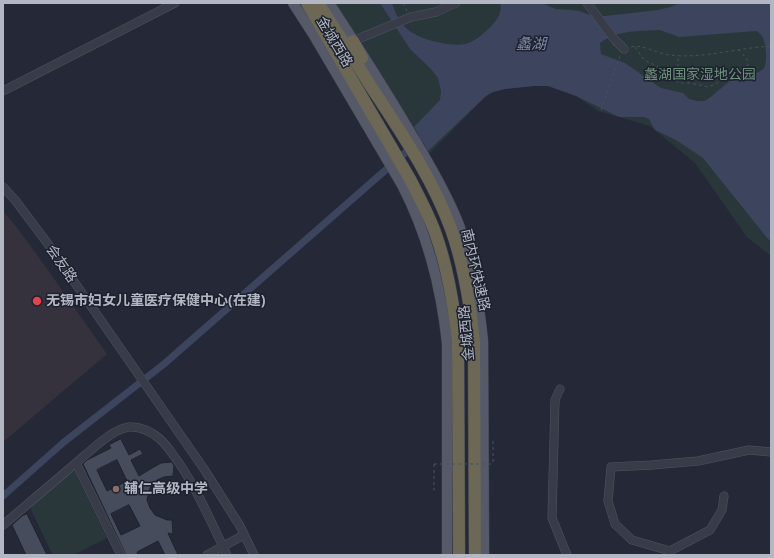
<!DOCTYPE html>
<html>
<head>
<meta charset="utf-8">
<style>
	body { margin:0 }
	#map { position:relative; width:774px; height:558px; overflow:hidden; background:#252937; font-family:"Open Sans",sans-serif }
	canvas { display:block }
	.frame { position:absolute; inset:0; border:4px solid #b3b7c4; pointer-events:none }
</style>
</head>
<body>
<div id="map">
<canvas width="774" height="558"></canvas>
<div class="frame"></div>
</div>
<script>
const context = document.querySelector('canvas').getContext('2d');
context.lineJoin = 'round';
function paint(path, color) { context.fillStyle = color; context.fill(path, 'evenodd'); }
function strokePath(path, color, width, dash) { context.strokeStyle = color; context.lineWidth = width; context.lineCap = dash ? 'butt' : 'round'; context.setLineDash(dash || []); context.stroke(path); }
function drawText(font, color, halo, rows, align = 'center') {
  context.font = font + ' "Open Sans","Noto Sans SC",sans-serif'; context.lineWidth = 3; context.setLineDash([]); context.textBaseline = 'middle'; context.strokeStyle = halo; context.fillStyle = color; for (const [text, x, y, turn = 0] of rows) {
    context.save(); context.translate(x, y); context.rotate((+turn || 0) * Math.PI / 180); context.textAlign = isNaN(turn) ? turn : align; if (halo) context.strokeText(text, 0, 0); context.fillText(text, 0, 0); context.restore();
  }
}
paint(new Path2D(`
	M3 211 18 229 50 273 107 354 3 442Z`), '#35323d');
paint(new Path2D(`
	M331 3H771V256L747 237 695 163 650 126 598 111 576 96 548 86H534L505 89 493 92 486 96 426 157Z
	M70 472H75L107 538 73 555H53L31 510 32 504Z`), '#29373b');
paint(new Path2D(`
	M380 3H392C395 11 398 21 405 27 416 39 449 47 465 44 476 42 495 25 499 15 501 11 501 7 500 3H542L556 9 572 10 579 11 590 15 605 16 658 10 670 7 680 3H771V241L768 239 703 158 676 140 655 130 649 119 644 117H619L576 96 548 86H534L505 89 493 92 486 96 428 151 414 127 440 100 441 91 438 78 431 69 410 49ZM660 30 679 37 756 31C758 32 760 33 761 35 766 39 768 63 764 68 756 77 745 72 738 76 726 82 716 94 705 101H698L689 99 683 93 661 88 625 63 601 54 600 43C617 30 639 31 660 30Z`), '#3c445e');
strokePath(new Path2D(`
	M3 496 64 442 164 364 421 139`), '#3c445e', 7);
const building = new Path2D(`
	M121 439 129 455 140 449 143 454 131 460 139 476 152 468 161 463 172 462 174 466 173 476 164 477 157 480 152 484 149 491 147 500 150 508 155 515 167 520H172L173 534 168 533 178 555H165L158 541 137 552 138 555H126L83 464 87 460 111 448 109 445ZM117 460 127 481 107 491 97 470ZM129 505 140 526 121 535 111 514Z
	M27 514 47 555H26L12 525 22 516Z`);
paint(building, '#464c5c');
strokePath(building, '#1f232f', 1);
const minor = new Path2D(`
	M587 3 615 40 624 49
	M353 41 411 17 436 12 456 3
	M3 91 175 3
	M3 187 15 200 48 244 204 469 240 526 254 555
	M560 389 555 400 552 518 567 555
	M724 496 722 510 710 530 670 551 632 540 615 524 608 501 611 467 652 465 698 461 749 450 771 452
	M3 525 76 463
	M121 555 76 463C89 452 112 429 129 427 140 426 152 432 160 439 167 445 173 455 179 463 198 491 212 524 227 555
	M207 555 244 535`);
const major = new Path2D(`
	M293 3 313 34 402 185C428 235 441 286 447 343V555
	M329 3C358 47 386 91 413 137 430 165 447 194 459 225 473 262 479 302 483 341L484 555`);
const highway = new Path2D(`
	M307 3 410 179C419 197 429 215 436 235 448 269 454 306 458 343L459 555
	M318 3C336 30 353 58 370 85 400 131 432 177 451 229 464 265 470 303 474 342L475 555
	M353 41 362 58`);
strokePath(minor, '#505460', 9);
strokePath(major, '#414551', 11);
strokePath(highway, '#404450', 13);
strokePath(new Path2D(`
	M403 3 407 11
	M631 47C644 44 657 54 670 55 703 59 737 48 771 46
	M635 47 644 60 657 66 679 83H691L708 87 716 84 724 76 731 72 745 67 748 65 747 59 738 49
	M673 78 678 68V57
	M601 110 620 56
	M493 441V464
	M434 464V490H438`), '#465258', 1, [3, 3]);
strokePath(minor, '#383c48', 8);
strokePath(major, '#565a68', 10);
strokePath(highway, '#6d6856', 12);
strokePath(new Path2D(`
	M434 464H493`), '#465258', 1, [3, 3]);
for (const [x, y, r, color] of [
	[37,301,5,"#e0444e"],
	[116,489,4,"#8d6e63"]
]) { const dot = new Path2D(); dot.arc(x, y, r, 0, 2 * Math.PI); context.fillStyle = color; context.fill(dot); strokePath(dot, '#1d212d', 1.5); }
drawText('14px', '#b3b7c4', '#1d212d', [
	["金城西路",334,42,59],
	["会友路",61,264,55],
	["南内环快速路",475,270,77],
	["金城西路",467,333,-95]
]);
drawText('14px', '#6d927c', '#1d212d', [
	["蠡湖国家湿地公园",700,75]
]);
drawText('bold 14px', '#b3b7c4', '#1d212d', [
	["无锡市妇女儿童医疗保健中心(在建)",46,301],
	["辅仁高级中学",124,489]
], 'left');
drawText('italic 15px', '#7e89a8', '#1d212d', [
	["蠡湖",531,45]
]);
</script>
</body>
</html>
